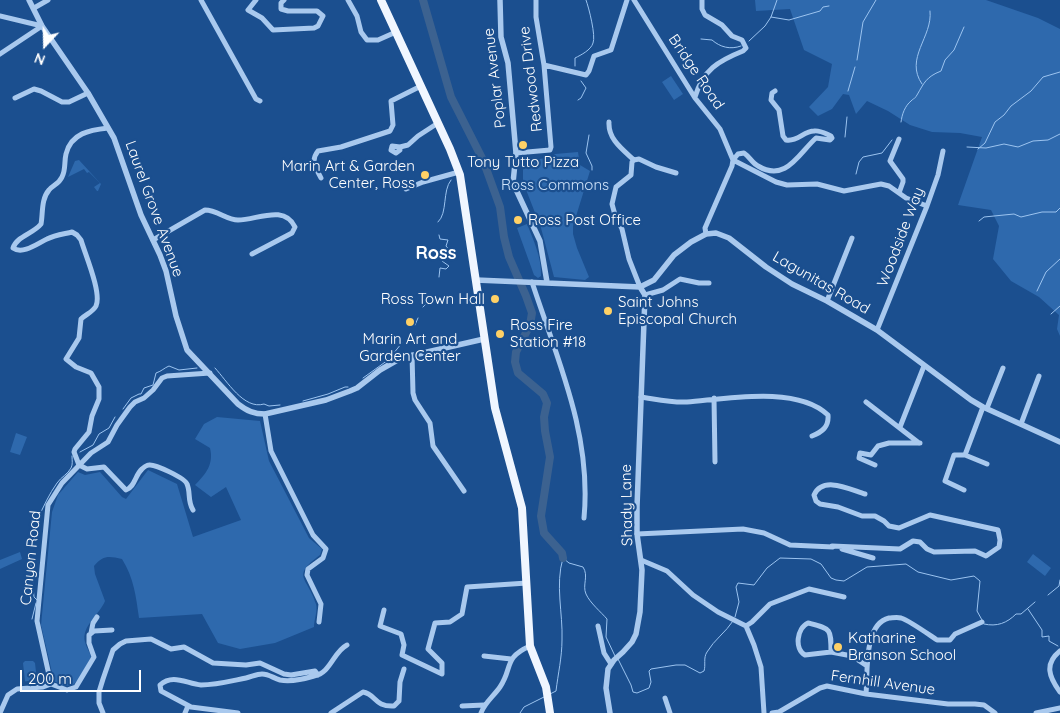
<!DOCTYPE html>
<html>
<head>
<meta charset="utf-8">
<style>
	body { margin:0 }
	#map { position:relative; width:1060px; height:713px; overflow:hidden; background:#1b4f8f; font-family:Quicksand,sans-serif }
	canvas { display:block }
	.north { position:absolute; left:20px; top:20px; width:50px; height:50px; -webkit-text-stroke:4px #1b4f8f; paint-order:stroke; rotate:201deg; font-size:14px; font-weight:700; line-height:20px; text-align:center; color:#fff }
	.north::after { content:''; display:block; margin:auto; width:18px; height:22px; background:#fff; clip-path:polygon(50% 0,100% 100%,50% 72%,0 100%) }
	.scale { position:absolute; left:20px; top:670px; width:121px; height:22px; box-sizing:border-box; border:2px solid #fff; border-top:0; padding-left:6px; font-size:15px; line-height:18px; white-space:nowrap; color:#fff; -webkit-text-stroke:4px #1b4f8f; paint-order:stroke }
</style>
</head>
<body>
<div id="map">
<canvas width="1060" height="713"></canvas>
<div class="north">N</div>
<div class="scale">200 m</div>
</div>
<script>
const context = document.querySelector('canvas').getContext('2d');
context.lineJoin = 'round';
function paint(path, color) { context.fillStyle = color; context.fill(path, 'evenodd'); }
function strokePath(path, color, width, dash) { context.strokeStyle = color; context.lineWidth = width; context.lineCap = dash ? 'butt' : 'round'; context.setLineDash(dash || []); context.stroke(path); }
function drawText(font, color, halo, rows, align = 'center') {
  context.font = font + ' Quicksand,sans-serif'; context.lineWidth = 4.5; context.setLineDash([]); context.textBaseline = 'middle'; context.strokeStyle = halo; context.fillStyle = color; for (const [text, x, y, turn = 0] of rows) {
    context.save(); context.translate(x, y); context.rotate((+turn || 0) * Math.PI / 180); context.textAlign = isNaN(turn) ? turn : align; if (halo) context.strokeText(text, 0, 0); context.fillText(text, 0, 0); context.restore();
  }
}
paint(new Path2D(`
	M755 0H986L1038 18 1060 29V336L1057 329 1059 315 1039 297 1011 281 993 259 999 226 991 210 958 205 982 137 960 133 932 132 910 125 888 111 867 101 856 114 849 95 843 94 832 109 818 116 809 107 828 87 832 64 804 50 790 9 756 11Z
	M671 76 683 94 674 100 662 82Z
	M578 152 580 165 590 171 573 226V234L577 248 589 277 585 280 554 277 541 228 523 182V168L527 161 552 157 555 154Z
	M79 160 101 184 98 191H97L94 187 100 183 89 172 87 173 84 169 68 177 75 161Z
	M527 224C533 239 542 258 541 276L538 278 534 275 517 228Z
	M217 417 260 421 269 461 309 538 322 549 320 555C290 577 308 577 316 604 318 610 314 620 314 627L275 643 240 649 218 643 202 614 139 618C136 597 134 578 122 559 109 556 103 555 94 566L95 574 105 601C100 614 81 626 85 642 86 647 90 652 91 657L79 679 73 685 64 686 54 681 41 625 52 512 58 495 78 472 85 475 100 472 122 497 126 499 148 470 177 484 193 537 241 520 226 487 211 497 195 485C206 474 214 464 210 448L195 439 204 424Z
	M16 433 27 437 20 455 10 452Z
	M20 552 22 559 0 569V560Z
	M1033 554 1051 568 1045 576 1027 562Z
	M25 661H33L35 663 37 681 28 683 25 681 23 663Z`), '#2e69ad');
strokePath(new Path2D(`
	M771 17 789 20 820 11 823 7 829 6
	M701 39 712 40C720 47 730 50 741 46
	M749 41 765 26 771 17 777 0
	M857 60 863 22 876 0
	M575 66V58C581 55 591 50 593 43 596 36 589 8 586 0
	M922 84C904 58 933 37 930 11
	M848 91 855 67
	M578 100 581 98 586 88 581 81
	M901 122C902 114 905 106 911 101 915 97 914 100 917 95 924 83 926 77 941 71L945 60 954 50 964 27
	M589 135 586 153 592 166V170
	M845 137 847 117
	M967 147 986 148 1004 144 1018 147 1033 141 1048 140 1060 134
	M978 149 985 143 995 122 1004 115 1011 106 1031 91 1043 77 1060 72
	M856 174 859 162 863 157 882 153 892 140
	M979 221 984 217 1014 214 1021 217 1042 212H1056L1060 208
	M438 222C448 213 442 191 451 180
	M439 235 440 239 448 240 446 246 450 251 442 261 449 266 446 269 440 268 439 277
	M1037 291 1046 272 1060 259
	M423 307 427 303
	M1051 314 1060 306
	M415 325 418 318
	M215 368C227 381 244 410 264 404L269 406 280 405
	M363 378 388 360 402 343
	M303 401 328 394 345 387H348
	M123 409 131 398 139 394H141L144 388 153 385 156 373C162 371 164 368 169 366L179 370 197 368
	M80 452 93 445 99 434 109 428 115 417
	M38 523V518C44 506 49 494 57 483 61 477 68 474 71 468 73 464 72 461 72 456
	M33 554 31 564 34 597 37 600
	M1048 595 1059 586 1060 580
	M1028 609 1042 630V637L1049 636V641L1058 646
	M735 617 739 602 736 587 738 583 754 585 767 568 780 558 811 559 821 564 831 578 836 580 844 581 867 567 906 564 918 572 951 580 974 576 980 581 977 611 982 620
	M32 619 36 603
	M984 624C997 627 1007 623 1016 614H1021L1035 602
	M618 659 631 685 633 692 637 693 649 688 651 682 649 671 651 669 676 665H685L700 673 704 671C706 665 703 658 707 652 714 640 726 632 733 621
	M550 694 556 691C558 674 562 657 562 640 563 613 555 585 563 558L569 563 583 567C589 576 582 585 586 594 590 603 601 612 607 619L606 637 615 656
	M520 713 524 707 544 697`), '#9cc4f0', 1);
strokePath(new Path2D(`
	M423 0 451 97 483 160 500 207 504 237 509 257 526 296 532 313 530 325 516 352 515 362 518 373 543 394 547 403 544 417 545 431 550 457 541 516 544 533 562 553 563 558`), '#3c6290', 8);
strokePath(new Path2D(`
	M201 0 256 99 260 101
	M256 0 248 10 262 18 273 30 314 28 318 26 323 16 317 11H288L281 9V3L284 0
	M348 0 357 16 361 32 367 40H378L396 32
	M634 0 695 98 720 129 733 160
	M34 8 48 0
	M0 16 42 26
	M0 54 42 26
	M544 65 586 75 589 71 594 56 611 50 627 0
	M695 97C703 70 718 61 743 51L746 48 742 40 732 36 722 25 705 15 702 9V0
	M15 98 34 89 41 91 62 102H69L88 93
	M609 122C608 139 622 149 634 160
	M108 128C90 130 71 133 66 154 64 162 66 170 62 177 59 184 53 185 49 190 41 199 43 214 41 224 33 234 17 236 13 248 23 255 38 243 47 239 55 235 64 234 72 232L77 235 81 240C85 254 102 293 96 306 93 312 86 314 81 319L79 338 66 359 76 367 91 373 99 387V399L92 416 89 432 75 449 74 452 79 465 87 469 104 467 126 490C135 487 135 475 142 469 143 468 147 465 149 465 155 464 185 478 187 484 191 493 187 500 193 510
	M400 147V150L396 153 391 150 392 146 400 147 408 145 418 136 438 123
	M516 153 550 150 551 147 544 65 536 17V0
	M634 160 632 162 631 175 616 187 612 204 615 215 622 229 629 259 640 287
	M634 160 639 159 656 167 676 173
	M733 160 738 154 744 153C750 157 752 163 758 166 786 183 799 153 816 138L830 140 832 138 831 136C826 134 820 130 814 131 804 131 797 142 786 140L783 136 779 110 771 100 772 93 775 91
	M733 160 776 182 787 185 817 184 844 191 881 184 889 186 906 198 927 206
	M321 178C316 168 310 161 318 151L341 147 390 131 393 125 391 101 421 86
	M406 189 423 182 459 172
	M899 193 903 182V179L890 161 899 139
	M706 234 705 228 732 166 733 160
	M153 240 205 210C217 210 227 220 238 220 257 220 284 204 295 227L292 233 252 254
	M532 282C557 359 592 434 584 518
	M645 295 663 290 680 279 699 283H709
	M827 301 852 238
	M877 330 927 206 938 175 943 151
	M412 355 413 393 415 400 430 423 433 446 464 491
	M641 397C655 399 672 403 687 402 725 399 797 385 828 415 829 427 822 432 812 436
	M714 398 715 462
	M866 402 919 443
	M987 408 1003 368
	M265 414 271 451 313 535 326 549 323 558 308 569 307 575 321 604 319 622
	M1021 424 1039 376
	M900 427 924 366
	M965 455 987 464
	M875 465 859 458 860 453 871 455 878 446 889 443H920
	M964 490 945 481 954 455H965L983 407
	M637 534 743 529 764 533 790 545 833 547
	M832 546 900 549 913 541 920 542 927 549 934 552 975 551 986 556 999 547 1000 540 998 530 930 515 899 528 889 526 884 521 875 516H862L838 507 820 504 816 501 814 495C823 475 851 490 865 494
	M842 549 873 558
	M641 560 667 571 693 595 718 612 746 626 754 645 761 667 764 713
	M384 610 380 626 401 634 404 645 402 655 442 674V663L428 649 435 623 450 622 462 614 467 587 527 583
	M808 623C831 629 831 628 831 652L805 655C794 649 797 628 808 623Z
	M598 626 604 653 611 664
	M746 626 752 622 770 604 809 589 844 597
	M91 633 93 623 97 617
	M1060 651C1044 664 1049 677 1060 692
	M831 652 852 656 867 666
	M484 656 511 659
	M51 684 37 621 48 505 62 483 91 453 108 442 117 425 130 407 135 402 144 398 153 390 162 378 167 376 210 373
	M866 694C868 674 863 624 889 618 892 618 897 617 901 618 910 621 928 634 937 640H950L955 634 982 622
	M665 698 670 713
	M462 706 484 705
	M0 713 8 695 17 689 43 687 51 684 67 690 76 687 94 657 89 643V635L94 631 112 630
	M103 713 99 703V692L103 679 113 650 120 644 126 641 151 639 171 649 184 647 213 663 246 665 260 663 284 674 291 675 315 671 318 675
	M185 713 188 706
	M238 713 191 707 161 691 160 685C173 673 187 684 201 685 216 685 231 681 246 678 251 677 257 674 262 674 269 674 273 678 280 680 290 682 304 679 314 676 331 673 333 652 347 645
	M331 713 363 692C376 694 374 707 394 706L399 701 400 682 404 669
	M481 713C485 702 493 697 500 687 513 668 503 658 530 646
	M772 713 779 712 820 688 827 686 866 694 948 704H975L984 705 995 713
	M1036 713 1060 708`), '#a9c9ee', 5);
strokePath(new Path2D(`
	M29 0 42 26 88 93 114 138 141 215 160 255 166 271 176 316 187 350 238 404C247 411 254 414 265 414L326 400 350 391 357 388 380 370 401 358 484 339
	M500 0 501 37 508 63 516 153 513 183 540 241 547 282
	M476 280 640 287 654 280 674 255 691 242 706 234 716 233 729 238 766 267 792 284 827 301 877 330 971 400 983 407 1060 442
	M610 713 606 688 608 669 614 660 623 652 632 642 636 634 640 612 642 570 637 534V507L645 295 640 287`), '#a9c9ee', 5.5);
strokePath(new Path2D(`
	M381 0 450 149 460 175 495 408 522 508 530 646 546 687 550 713`), '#f0f6ff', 8);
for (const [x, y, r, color] of [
	[523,145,5,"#ffd166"],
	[425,175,5,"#ffd166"],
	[518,220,5,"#ffd166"],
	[495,299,5,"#ffd166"],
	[608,311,5,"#ffd166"],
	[410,322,5,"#ffd166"],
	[500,334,5,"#ffd166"],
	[838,647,5,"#ffd166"]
]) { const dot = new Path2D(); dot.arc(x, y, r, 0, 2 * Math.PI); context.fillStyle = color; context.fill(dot); strokePath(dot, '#1b4f8f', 2); }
drawText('15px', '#fff', '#1b4f8f', [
	["Bridge Road",696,72,56],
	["Poplar Avenue",495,78,-97],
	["Redwood Drive",531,79,-97],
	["Laurel Grove Avenue",154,209,70],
	["Woodside Way",901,237,-69],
	["Lagunitas Road",821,283,30],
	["Shady Lane",627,505,-91],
	["Canyon Road",31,558,-84],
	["Fernhill Avenue",883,683,8]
]);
drawText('15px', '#fff', '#1b4f8f', [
	["Tony Tutto Pizza",523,162,"center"],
	["Marin Art & Garden",415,166,"right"],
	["Center, Ross",415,183,"right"],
	["Ross Post Office",528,220],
	["Ross Town Hall",485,299,"right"],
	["Saint Johns",618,302],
	["Episcopal Church",618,319],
	["Ross Fire",510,325],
	["Station #18",510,342],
	["Marin Art and",410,339,"center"],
	["Garden Center",410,356,"center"],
	["Katharine",848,638],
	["Branson School",848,655]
], 'left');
drawText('15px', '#cfe3fa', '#1b4f8f', [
	["Ross Commons",555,185]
]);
drawText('bold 18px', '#fff', '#1b4f8f', [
	["Ross",436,254]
]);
</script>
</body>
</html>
